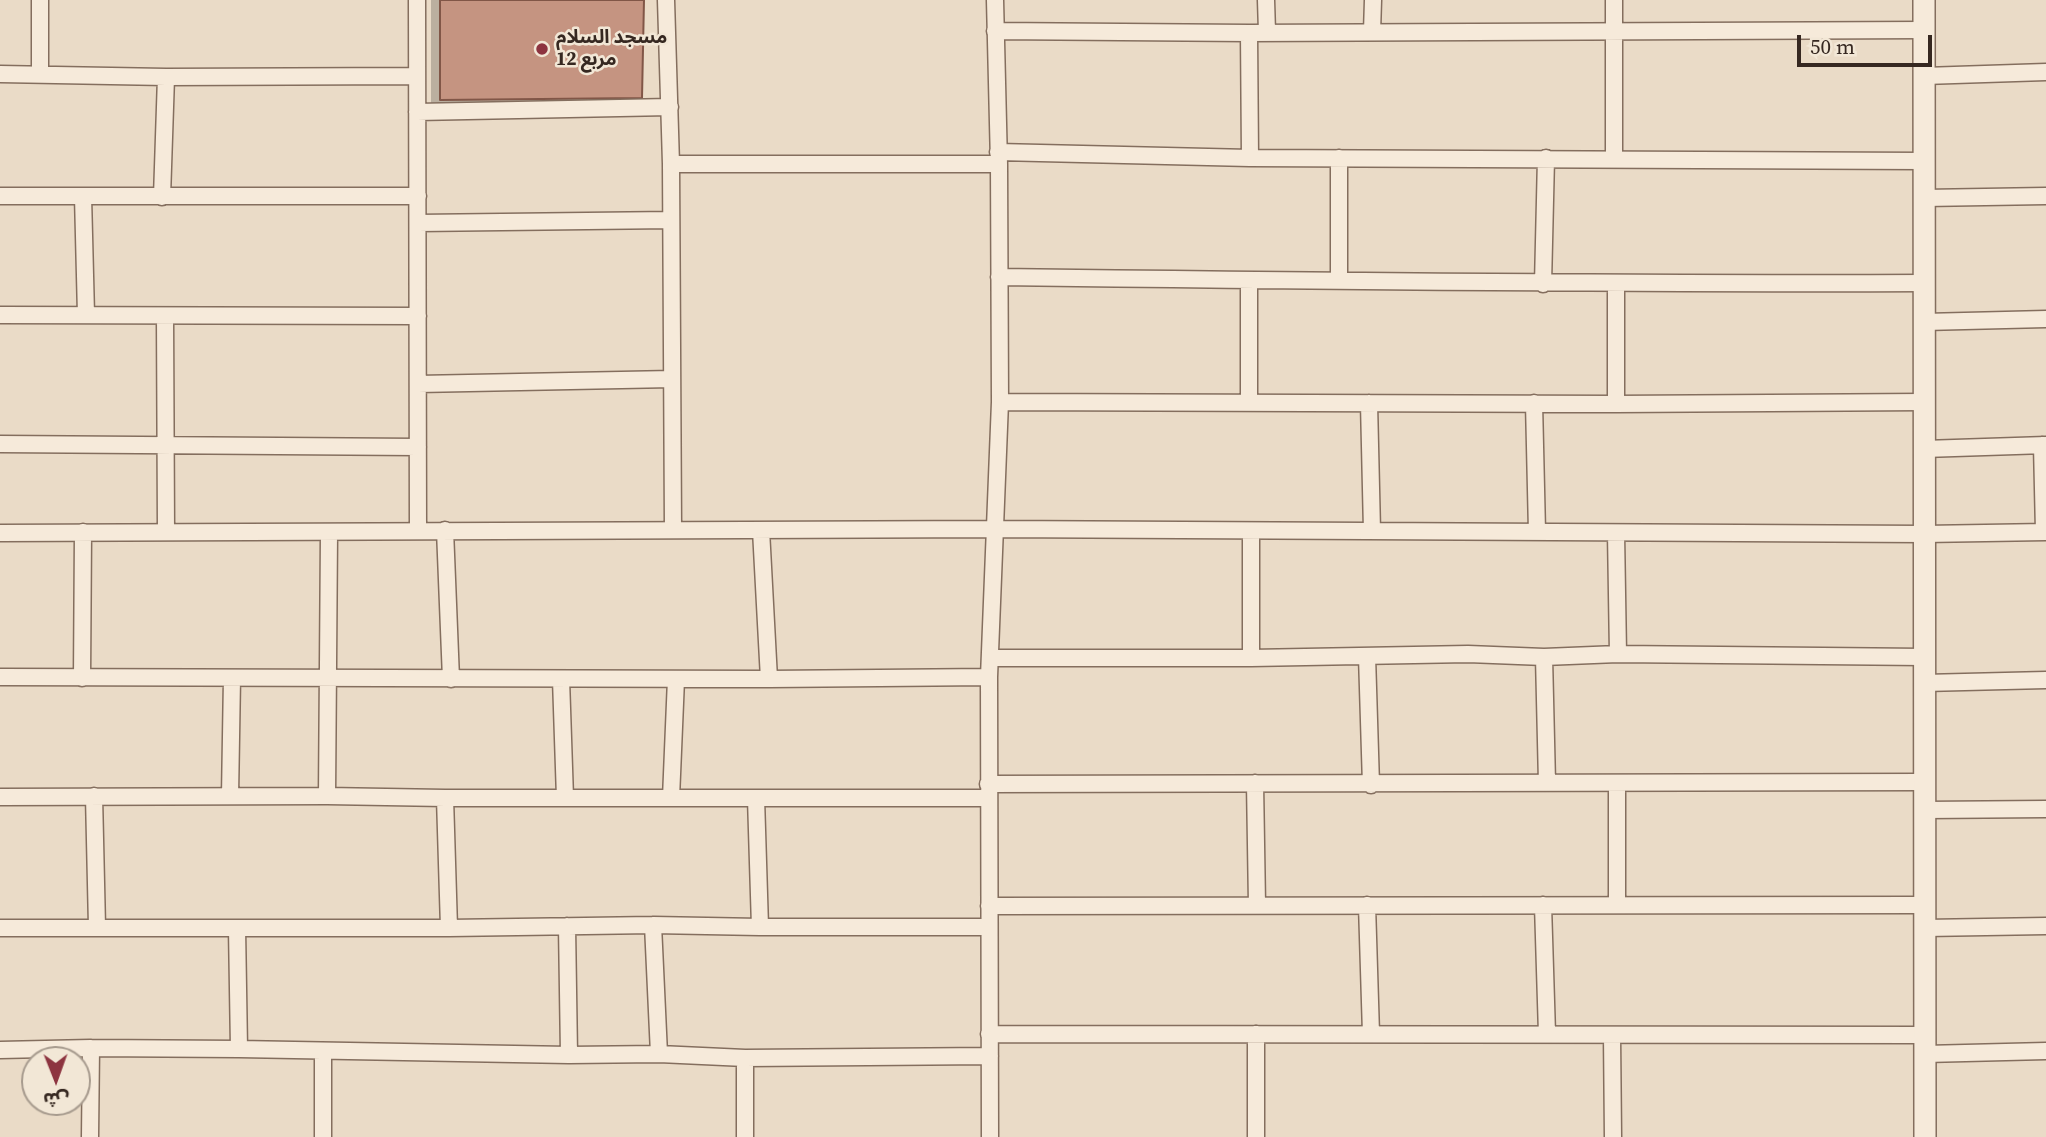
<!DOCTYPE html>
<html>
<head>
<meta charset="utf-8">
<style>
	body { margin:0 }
	#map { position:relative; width:2046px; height:1137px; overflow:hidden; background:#eadbc7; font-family:"Source Serif 4","Noto Sans Arabic",serif }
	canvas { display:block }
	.north { position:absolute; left:21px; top:1046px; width:70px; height:70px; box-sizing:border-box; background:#f2e7d6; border:2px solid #a79b8e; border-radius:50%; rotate:179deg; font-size:19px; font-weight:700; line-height:28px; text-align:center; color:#362821 }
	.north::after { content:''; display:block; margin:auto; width:24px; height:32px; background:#8d3440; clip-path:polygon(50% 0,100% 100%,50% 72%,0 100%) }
	.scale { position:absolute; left:1797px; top:35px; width:135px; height:32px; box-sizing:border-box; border:4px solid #362821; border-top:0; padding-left:9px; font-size:21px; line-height:24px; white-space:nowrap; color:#362821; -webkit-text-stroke:5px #f2e7d6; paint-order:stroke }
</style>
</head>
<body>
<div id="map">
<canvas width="2046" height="1137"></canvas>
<div class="north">ش</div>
<div class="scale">50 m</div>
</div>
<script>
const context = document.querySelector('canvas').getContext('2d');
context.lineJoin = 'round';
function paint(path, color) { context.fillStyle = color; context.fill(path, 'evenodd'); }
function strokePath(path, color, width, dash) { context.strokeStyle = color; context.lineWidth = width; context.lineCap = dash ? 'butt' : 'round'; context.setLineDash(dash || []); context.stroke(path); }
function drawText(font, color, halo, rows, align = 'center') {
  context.font = font + ' "Source Serif 4","Noto Sans Arabic",serif'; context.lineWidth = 5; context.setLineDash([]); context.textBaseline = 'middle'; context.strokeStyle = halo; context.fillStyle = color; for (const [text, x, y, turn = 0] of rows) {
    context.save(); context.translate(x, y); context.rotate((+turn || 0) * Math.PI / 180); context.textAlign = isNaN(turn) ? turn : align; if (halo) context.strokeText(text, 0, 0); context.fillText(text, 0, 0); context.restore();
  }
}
paint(new Path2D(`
	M431 0H642L640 97 630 108 431 110Z`), '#0003');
const building = new Path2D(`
	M440 0H644L642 98 440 100Z`);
paint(building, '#c59481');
strokePath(building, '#815647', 2);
const minor = new Path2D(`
	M417 0 418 530
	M666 0 671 164 673 530
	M1266 0 1267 32
	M995 31 1249 33 1924 30
	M1372 32 1373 0
	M1249 33 1250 158
	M0 74 166 77 417 76
	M40 74V0
	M1924 76 2046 72
	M417 112 670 107
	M998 152 1250 158 1924 161
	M1339 158V280
	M1614 159V0
	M671 164H999
	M0 196H418
	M83 196 86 315
	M162 197 166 77
	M1924 198 2046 196
	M418 223 671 220
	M999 277C1308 281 1616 284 1924 283
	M1543 284 1546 158
	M0 315 418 316
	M165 316 166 532
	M1924 322 2046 319
	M418 384 672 379
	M1000 402 1616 404 1924 402
	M1249 402V281
	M1369 403 1372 531
	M1534 403 1537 532
	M1616 404V284
	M0 444 418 447
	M2042 445 2044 532
	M1924 449 2046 445
	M445 530 451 679
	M761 530 769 679
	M0 533 996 529 1924 534 2046 532
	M1616 533 1618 654
	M1367 656 1371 785
	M1544 657 1547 783
	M990 658H1251L1468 654 1544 657 1618 654 1924 657
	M1251 658V531
	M0 677 769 679 989 677
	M82 678 83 532
	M561 679 565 798
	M1924 683 2046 680
	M1255 783 1257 905
	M1617 783V905
	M988 784 1924 782
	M94 796 97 927
	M230 796 232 678
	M327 796 329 533
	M0 797 327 796 445 798H988
	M445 798 449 928
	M671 798 676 679
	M756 798 760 927
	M1925 810 2046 809
	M1367 905 1371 1034
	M1543 905 1547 1034
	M989 906 1924 905
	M653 925 659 1054
	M567 926 569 1055
	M0 928H449L653 925 760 927H989
	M237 928 239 1049
	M1925 928 2046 926
	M989 1034 1925 1035
	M1256 1034V1137
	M1612 1035 1613 1137
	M0 1050 91 1048 239 1049 569 1055 659 1054 745 1058 990 1056
	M1925 1054 2046 1051
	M90 1137 91 1048
	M323 1137V1051
	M745 1137V1058
	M990 1137 989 677 1000 402 999 164 995 0`);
const tertiary = new Path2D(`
	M1924 0 1925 1137`);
strokePath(minor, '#846e5e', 19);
strokePath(tertiary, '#846e5e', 24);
strokePath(minor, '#f6eada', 16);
strokePath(tertiary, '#f6eada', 21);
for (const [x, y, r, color] of [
	[542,49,7,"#8d3440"]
]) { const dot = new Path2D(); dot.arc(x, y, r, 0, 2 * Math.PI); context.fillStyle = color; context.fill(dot); strokePath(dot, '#f2e7d6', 2.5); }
drawText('bold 19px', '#362821', '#f2e7d6', [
	["مسجد السلام",556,38],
	["مربع 12",556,60]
], 'left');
</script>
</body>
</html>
